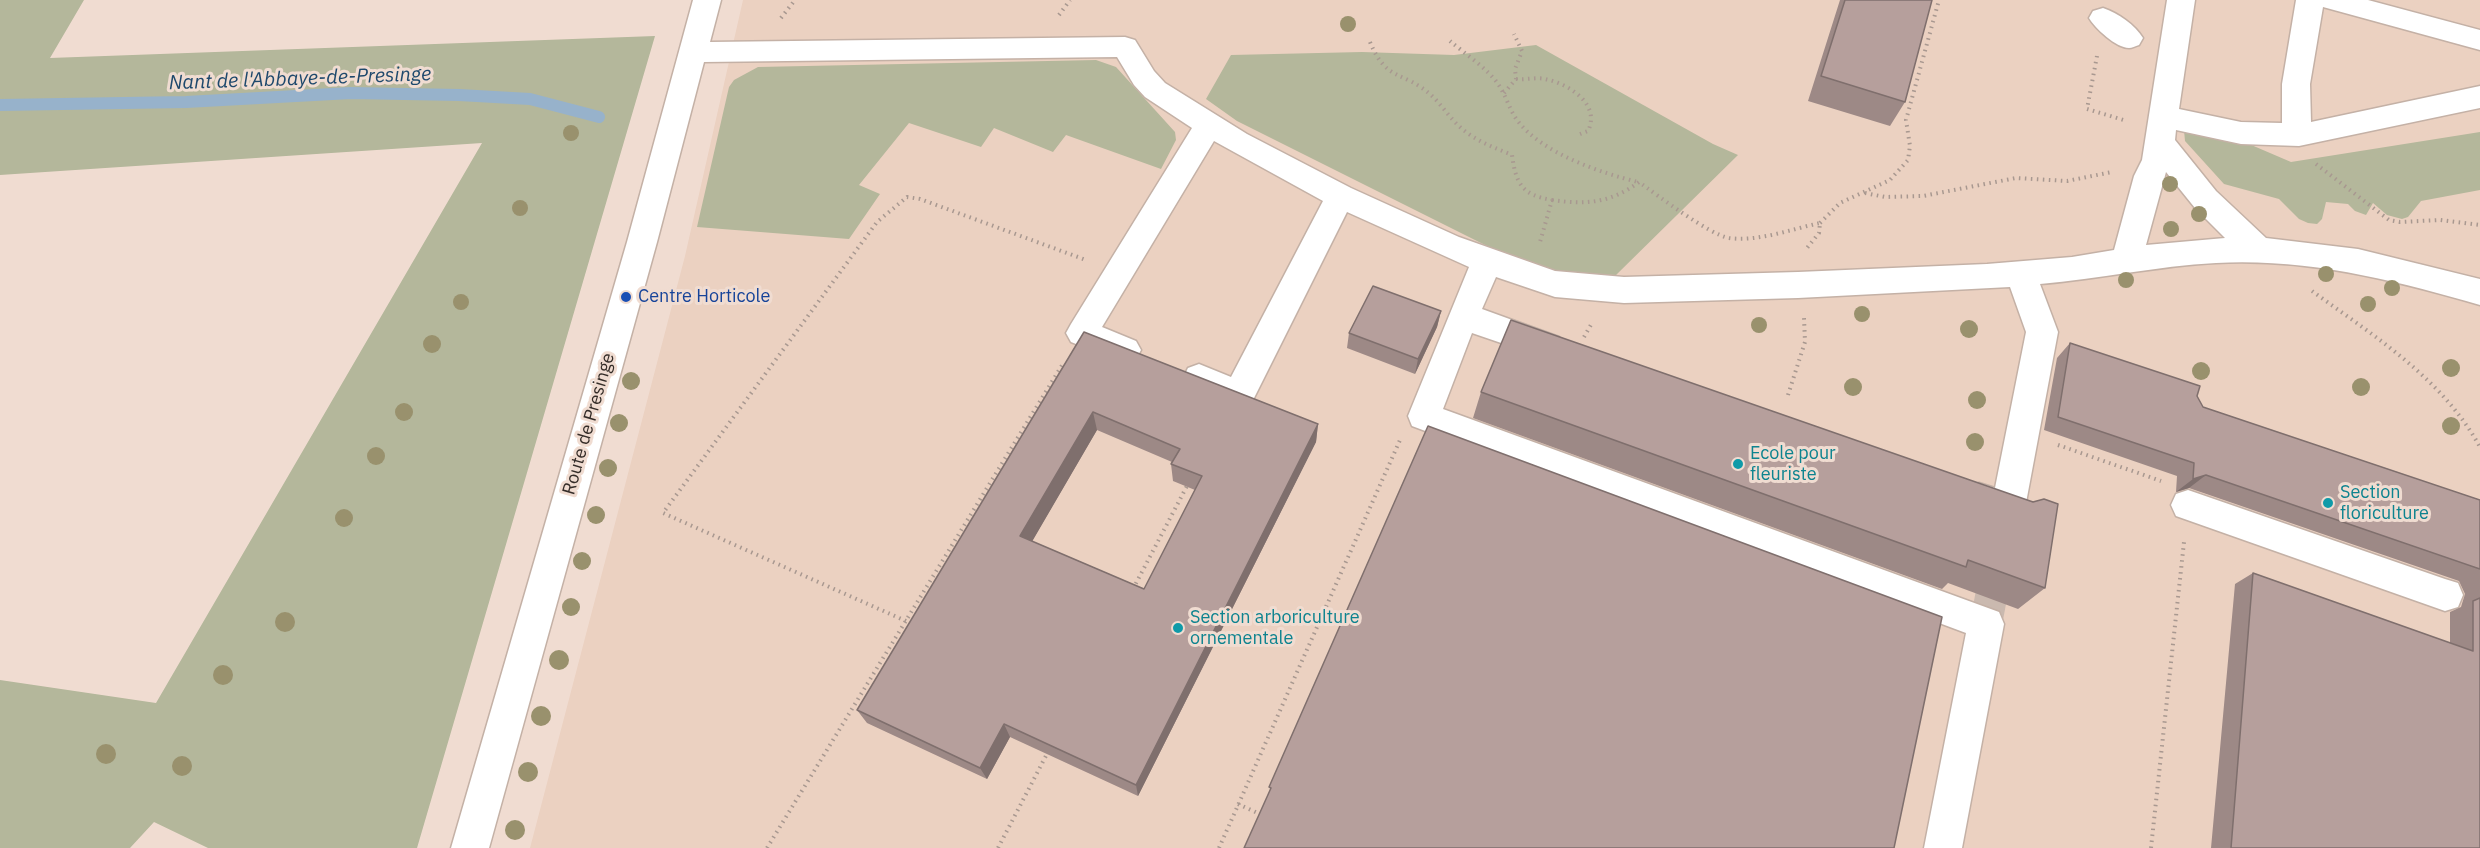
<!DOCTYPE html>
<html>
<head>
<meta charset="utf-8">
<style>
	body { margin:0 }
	canvas { display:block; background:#f0dcd1 }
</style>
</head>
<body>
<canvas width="2480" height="848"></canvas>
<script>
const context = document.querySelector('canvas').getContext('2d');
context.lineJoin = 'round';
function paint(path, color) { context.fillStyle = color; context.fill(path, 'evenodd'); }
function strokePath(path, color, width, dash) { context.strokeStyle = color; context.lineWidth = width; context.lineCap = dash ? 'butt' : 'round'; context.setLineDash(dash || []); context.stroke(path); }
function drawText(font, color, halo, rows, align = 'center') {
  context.font = font + ' "IBM Plex Sans",sans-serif'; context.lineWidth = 6; context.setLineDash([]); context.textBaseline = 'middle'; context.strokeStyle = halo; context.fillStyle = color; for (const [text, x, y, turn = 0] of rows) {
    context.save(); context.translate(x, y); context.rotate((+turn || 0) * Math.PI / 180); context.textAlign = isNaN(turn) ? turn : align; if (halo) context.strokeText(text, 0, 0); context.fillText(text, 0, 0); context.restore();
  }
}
paint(new Path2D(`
	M743 0H2480V848H530L685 256Z`), '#ebd1c1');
paint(new Path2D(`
	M0 0H84L50 58 655 36 417 848H208L154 822 130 848H0V680L156 703 482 143 0 175Z
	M1536 45 1713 144 1738 155 1616 275 1550 273 1491 248 1237 121 1206 99 1231 55 1362 52 1454 55Z
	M1096 60 1116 67 1175 132 1176 140 1161 169 1066 135 1053 152 994 128 981 147 909 123 859 185 880 194 849 239 697 227 729 87 734 80 758 67Z
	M2184 130 2242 141 2291 162 2480 132V190L2421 201 2408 217 2402 219 2387 215 2373 203 2366 215 2355 211 2348 204 2326 202 2322 219 2317 224 2308 223 2299 219 2279 199 2224 184 2185 141Z`), '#b4b79b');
strokePath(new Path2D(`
	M0 105 186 102 351 93 459 95 530 99 599 117`), '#97b2cb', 12);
strokePath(new Path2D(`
	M1986 624 1999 554`), '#cab9af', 32, [32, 16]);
const minor = new Path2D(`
	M693 0H721L710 42 1125 37 1135 40 1154 71 1165 83 1247 134 1351 188 1459 237 1555 271 1624 277 1798 272 1987 264 2072 257 2114 250 2134 176 2142 160 2167 0H2195L2179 109 2241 122 2282 123V84L2296 0H2368L2480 30V50L2323 7 2310 84 2311 122 2480 86V108L2299 146 2241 144 2176 130 2175 140 2216 191 2266 238 2358 249 2480 279V305C2394 280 2306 258 2216 263 2157 266 2099 279 2040 284L2058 332 2025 508 2020 519 2008 523 1967 509 1962 498 1967 487 1979 483 1995 488 2026 332 2010 287 1798 298 1624 303 1555 297 1496 277 1482 309 1559 337 1564 346 1559 355 1548 359 1472 333 1443 409 1999 612 2004 624 1962 848H1924L1966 633 1412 426 1408 416 1469 267 1347 212 1251 404 1239 408 1188 388 1183 378 1188 368 1199 364 1231 377 1323 201 1214 141 1102 327 1136 341 1141 350 1136 359 1125 363 1071 342 1066 333 1071 324 1192 128 1145 97 1134 85 1117 57 704 62 657 242 489 848H451L627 242ZM2166 172 2195 208 2225 238 2146 245Z
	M2103 8C2118 13 2135 25 2143 38L2139 45C2135 46 2132 48 2129 48 2116 48 2095 28 2089 18L2093 11Z
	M2188 490 2445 579 2458 583 2463 595 2458 607 2445 611 2176 516 2171 505 2176 494Z`);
strokePath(minor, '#c4b1a6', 3);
strokePath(new Path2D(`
	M1059 15 1070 0
	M781 18 795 0
	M1450 41C1464 53 1488 69 1498 84 1506 95 1509 109 1517 120 1541 153 1601 173 1638 182
	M1370 42C1387 83 1403 70 1431 95 1441 104 1449 117 1459 126 1475 141 1493 147 1512 155 1516 184 1522 195 1552 200L1540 242
	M2097 56 2087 109 2127 121
	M1516 79C1526 80 1536 77 1545 79 1569 84 1601 104 1588 131L1580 134
	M1504 93 1516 79 1515 69 1522 51 1514 34
	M2316 164 2389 220 2400 222 2440 220 2480 225
	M1865 193 1885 197 1923 196 2016 178 2067 181 2112 172
	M1552 200C1586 205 1611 203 1639 182 1657 195 1710 235 1729 238 1758 242 1792 229 1820 223L1819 233 1807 248
	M1820 223 1840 203 1890 180 1908 160 1910 146 1906 120 1939 0
	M2312 291C2374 336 2442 378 2480 447
	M1584 337 1592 323
	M1788 395 1805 342 1804 318
	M2058 445 2161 481
	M1133 589 1188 484
	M906 621 663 513 877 222 907 197 920 199 1086 260
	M1238 804 1262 815
	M767 848 1064 362
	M998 848 1049 750
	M1219 848 1400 440
	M2151 848 2184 542`), '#a89890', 4, [1.5, 4.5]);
paint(minor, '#fff');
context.fillStyle = '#99916d';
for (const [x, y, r] of [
	[1348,24,8],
	[571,133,8],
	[2170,184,8],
	[520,208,8],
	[2199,214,8],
	[2171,229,8],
	[2326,274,8],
	[2126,280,8],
	[2392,288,8],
	[461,302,8],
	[2368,304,8],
	[1862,314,8],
	[1759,325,8],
	[1969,329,9],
	[432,344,9],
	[2451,368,9],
	[2201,371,9],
	[631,381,9],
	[1853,387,9],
	[2361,387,9],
	[1977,400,9],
	[404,412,9],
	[619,423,9],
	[2451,426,9],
	[1975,442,9],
	[376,456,9],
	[608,468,9],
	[596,515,9],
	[344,518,9],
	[582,561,9],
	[571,607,9],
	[285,622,10],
	[559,660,10],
	[223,675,10],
	[541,716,10],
	[106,754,10],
	[182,766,10],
	[528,772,10],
	[515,830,10]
]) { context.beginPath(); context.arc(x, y, r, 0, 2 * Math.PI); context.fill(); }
paint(new Path2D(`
	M1840 0H1932L1905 102 1890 126 1808 101Z
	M1441 311 1437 327 1415 374 1347 348 1349 333Z
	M1511 320 2045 588 2018 609 1948 583 1942 589 1473 418 1481 392Z
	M1084 332 1318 424 1316 442 1138 796 1010 737 987 779 867 723 857 710ZM1097 430 1172 462 1171 464 1173 481 1195 490 1144 589 1032 541Z
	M2070 343 2197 396 2203 407 2480 500V848H2211L2235 584 2253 573 2450 643V612L2461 607 2465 594 2459 581 2189 488 2176 492 2177 476 2044 430 2057 358Z`), '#9d8986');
paint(new Path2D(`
	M1441 311 1437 327 1415 374 1418 359Z
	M1093 412 1097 430 1026 552 1020 536Z
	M1318 424 1316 442 1138 796 1136 785Z
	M2206 475 2189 488 2176 492 2193 479Z
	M1004 724 1010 737 987 779 980 768Z`), '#7f6f6d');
const building = new Path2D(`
	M1845 0H1932L1905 102 1821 76Z
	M1373 286 1441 311 1418 359 1349 333Z
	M1511 320 2033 502 2044 499 2058 504 2045 588 1968 560 1966 567 1481 392Z
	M1084 332 1318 424 1136 785 1004 724 980 768 857 710ZM1093 412 1180 449 1171 464 1202 476 1144 589 1020 536Z
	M2070 343 2200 386 2197 396 2203 407 2480 500V569L2206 475 2193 479 2194 463 2058 417Z
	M1428 426 1942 617 1894 848H1244L1271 788 1269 787Z
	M2253 573 2473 651V601L2480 598V848H2231Z`);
paint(building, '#b69f9c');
strokePath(building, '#7f6f6d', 1.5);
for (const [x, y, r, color] of [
	[626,297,6,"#1a4fb4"],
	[1738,464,6,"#0f9aa8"],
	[2328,503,6,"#0f9aa8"],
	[1178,628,6,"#0f9aa8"]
]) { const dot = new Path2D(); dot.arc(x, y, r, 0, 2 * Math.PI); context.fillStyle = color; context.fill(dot); strokePath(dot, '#f0dcd1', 2); }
drawText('18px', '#164399', '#f0dcd1', [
	["Centre Horticole",638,297]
], 'left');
drawText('18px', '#342c28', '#f0dcd1', [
	["Route de Presinge",589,424,-74]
]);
drawText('18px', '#0d838f', '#f0dcd1', [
	["Ecole pour",1750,454],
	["fleuriste",1750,475],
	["Section",2340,493],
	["floriculture",2340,514],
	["Section arboriculture",1190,618],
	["ornementale",1190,639]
], 'left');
drawText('italic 20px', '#1e486c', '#f0dcd1', [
	["Nant de l'Abbaye-de-Presinge",300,79,-2]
]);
</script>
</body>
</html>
